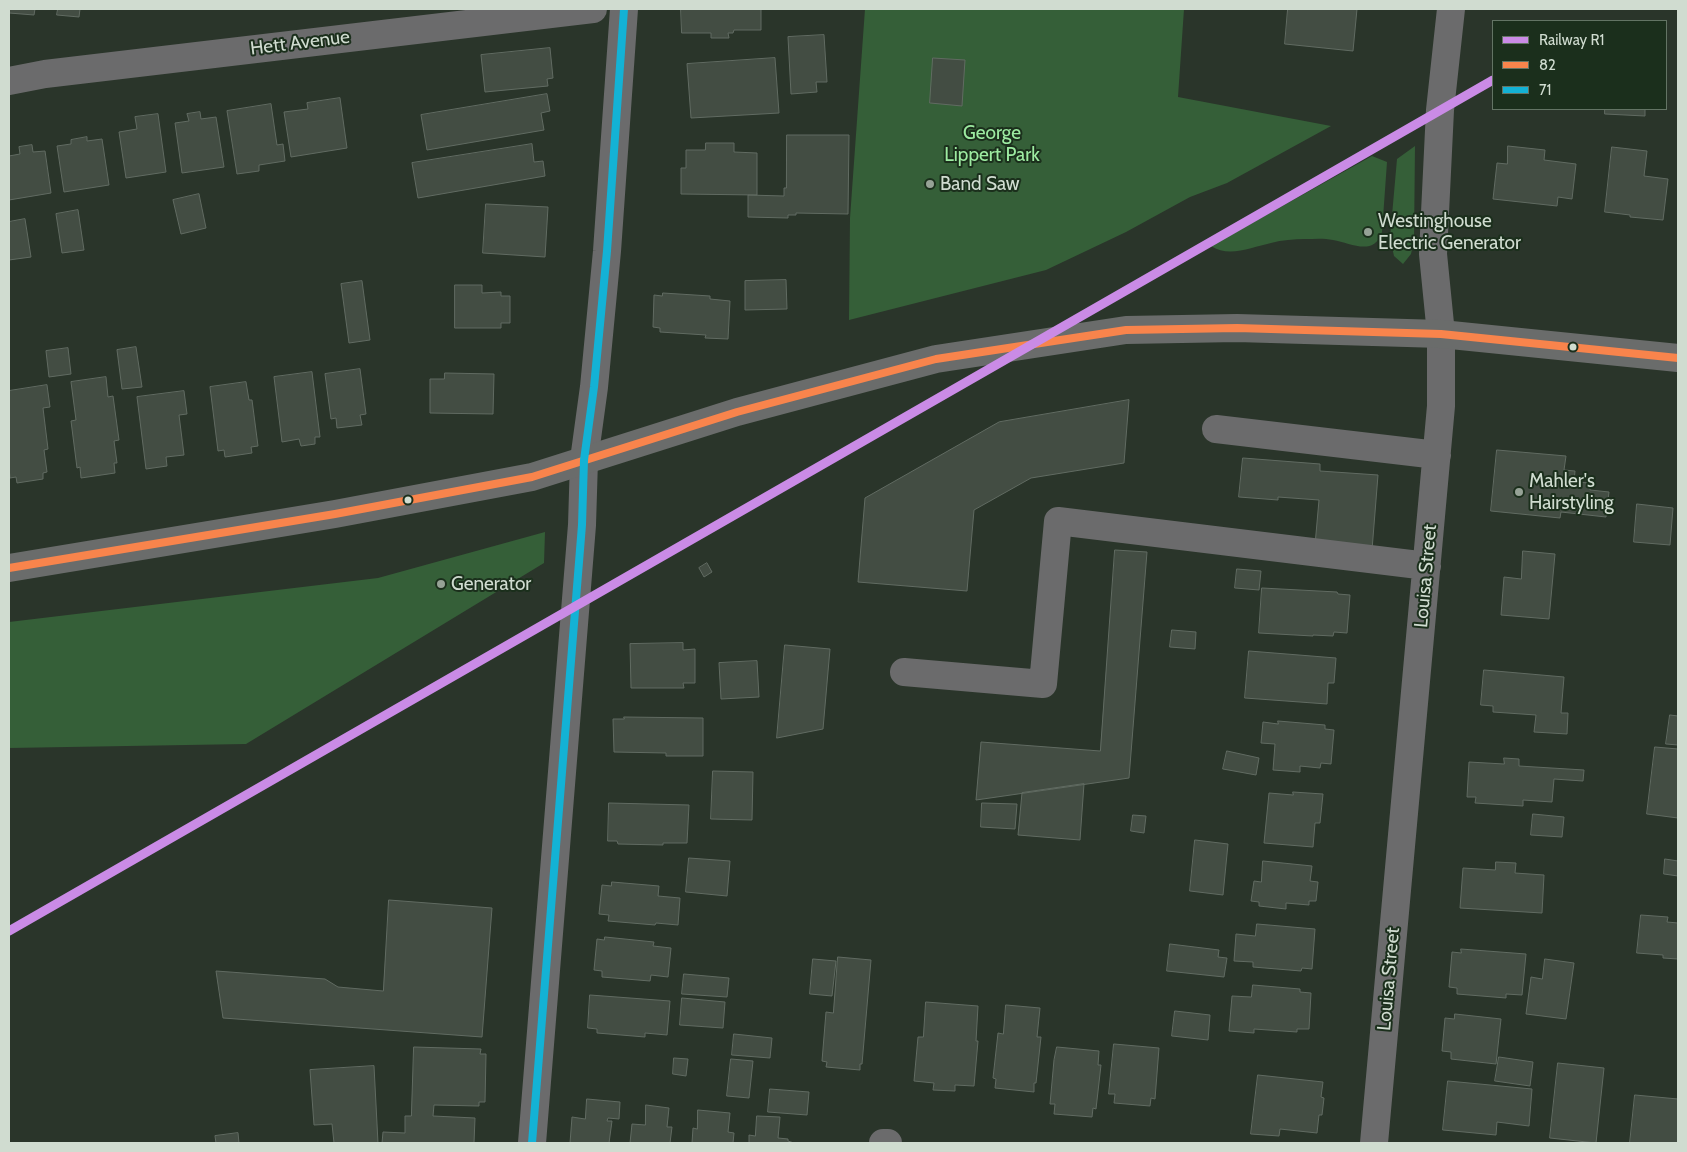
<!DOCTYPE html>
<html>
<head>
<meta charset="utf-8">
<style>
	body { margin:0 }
	#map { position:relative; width:1687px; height:1152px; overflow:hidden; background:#2a352a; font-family:Cabin,sans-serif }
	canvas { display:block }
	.frame { position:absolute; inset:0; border:10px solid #d0dcd0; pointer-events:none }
	.legend { position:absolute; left:1492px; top:20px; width:175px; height:90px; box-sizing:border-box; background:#1b2f1c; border:1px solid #637464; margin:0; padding:6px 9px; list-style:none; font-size:15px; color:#d0dcd0 }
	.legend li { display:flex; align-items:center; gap:10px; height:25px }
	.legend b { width:25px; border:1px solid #637464 }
</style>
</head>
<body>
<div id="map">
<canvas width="1687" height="1152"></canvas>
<div class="frame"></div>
<ul class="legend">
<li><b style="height:6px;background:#ca8be6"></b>Railway R1</li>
<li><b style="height:6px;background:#f8844c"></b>82</li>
<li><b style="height:6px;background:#13b2d5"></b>71</li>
</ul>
</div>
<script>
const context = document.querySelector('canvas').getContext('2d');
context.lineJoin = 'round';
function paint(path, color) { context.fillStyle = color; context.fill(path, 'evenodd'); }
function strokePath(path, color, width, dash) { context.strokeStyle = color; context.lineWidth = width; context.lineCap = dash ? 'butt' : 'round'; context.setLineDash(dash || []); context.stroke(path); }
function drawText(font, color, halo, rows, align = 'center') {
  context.font = font + ' Cabin,sans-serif'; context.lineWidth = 4; context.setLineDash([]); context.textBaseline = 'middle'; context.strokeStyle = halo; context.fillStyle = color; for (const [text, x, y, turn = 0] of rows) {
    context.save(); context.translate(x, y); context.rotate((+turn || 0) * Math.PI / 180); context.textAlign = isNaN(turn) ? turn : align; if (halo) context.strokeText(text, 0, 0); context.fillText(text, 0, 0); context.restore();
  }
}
paint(new Path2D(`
	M865 9H1184L1178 97 1331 126 1227 183 1190 197 1126 232 1046 270 849 320 850 218Z
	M1415 146 1414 240 1411 254 1403 264 1394 256 1390 238 1397 159Z
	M1372 156 1387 162 1382 232C1374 257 1351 243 1333 240 1324 238 1314 239 1305 239 1294 239 1282 240 1271 243 1252 247 1229 258 1211 246Z
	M545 532 544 563 246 744 9 748V622L378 578Z`), '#355f38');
const building = new Path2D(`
	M9 9H35L34 15 9 13Z
	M58 9H80L79 17 57 15Z
	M681 9H761V30H734L733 33H728L729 38H711V33H682Z
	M1288 9H1357L1353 51 1285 44Z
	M824 35 827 82H816L817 92 791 94 788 37Z
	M550 48 553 78 547 79 548 86 485 92 481 55Z
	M775 58 779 113 691 118 687 64Z
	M933 58 965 60 962 106 930 103Z
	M547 94 550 111 541 113 544 130 427 150 421 115Z
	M340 98 347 148 291 157 284 112 308 109 307 103Z
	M271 104 277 145 283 144 285 161 259 165V171L237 174 227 111Z
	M1605 109H1645V116L1605 114Z
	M200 112 201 119 216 117 224 167 182 173 175 123 189 121 187 114Z
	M158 114 166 172 126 178 119 132 137 129 135 117Z
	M787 135H849L848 214 796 213V215H788V218L748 217V195L784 196V188H786Z
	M87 137V141L102 139 109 185 64 192 57 146 71 144V140Z
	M706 143H734V152L757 153V195L681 194V168H686V150H705Z
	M532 144 534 162 543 161 545 176 418 198 412 163Z
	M32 145 33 152 45 151 51 193 9 200V156L20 154 19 147Z
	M1508 146 1545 150 1544 160 1576 164 1572 199 1558 197 1557 206 1493 199 1497 163 1507 164Z
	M1612 147 1647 151 1644 176 1668 179 1663 220 1630 217V215L1605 212Z
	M199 194 206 228 181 234 173 200Z
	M486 204 548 207 545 257 483 253Z
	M78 210 84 250 62 253 56 214Z
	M25 219 31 257 9 260V222Z
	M786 280 787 309 745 310V281Z
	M362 281 370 340 349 343 341 284Z
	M455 285H482V293L501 292V296H510V323H501V328H455Z
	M663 293 710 296V299L730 301 728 339 705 338 706 335 660 332V328L653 327 654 295 662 296Z
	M136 347 142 387 122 389 117 350Z
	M68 348 71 374 49 377 46 351Z
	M360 369 366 414 360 415 362 425 337 428 336 418 331 419 325 374Z
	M312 372 320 437H315V444L301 446 299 439 282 442 274 377Z
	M445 373 494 374 493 414 430 413V379H444Z
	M106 377 108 397 113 396 119 440 114 441 117 463H114L115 473 81 478 80 467 77 468 71 421 76 420 71 382Z
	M246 382 249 400H252L258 446 251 447 252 453 225 457 224 450 218 451 210 387Z
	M47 385 50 407 43 408 48 449 44 450 47 472 43 473V479L17 483 16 477 10 478 9 467V391Z
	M184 391 187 414 179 415 184 455 166 457 167 466 146 469 137 397Z
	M1129 400 1124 463 1031 478 974 510 967 591 858 582 865 498 999 422Z
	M1497 450 1566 456 1564 470 1575 471 1574 482 1591 483 1590 490 1609 492 1606 517 1561 512 1560 518 1491 511Z
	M1243 458 1320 464V471L1378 475 1372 550 1315 545 1319 500 1278 497V500L1239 497Z
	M1637 504 1673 508 1670 545 1634 542Z
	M1115 550 1147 552 1129 778 976 800 981 742 1100 751Z
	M1523 551 1555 554 1549 619 1501 615 1504 577 1521 579Z
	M707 563 712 572 704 577 699 568Z
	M1237 569 1261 571 1259 590 1235 588Z
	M1262 588 1337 592 1338 594 1350 595 1347 633 1334 632 1333 636 1313 635V636L1259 633Z
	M1172 630 1196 632 1195 649 1170 647Z
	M683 643V650L695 649V683H683L684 688H631L630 644Z
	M785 645 830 649 823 729 777 738Z
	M1249 651 1336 658 1334 683H1328L1327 704 1245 698Z
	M757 661 759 697 721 699 719 663Z
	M1484 670 1564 677 1561 713H1568L1567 734 1534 732 1536 715 1493 712V706L1481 705Z
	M1670 715 1678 716V745L1666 744Z
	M624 717 703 718V756H666V753L614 752 613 719H624Z
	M1278 721 1325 725V729L1334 730 1331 764 1321 763 1320 768 1300 766V772L1273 770 1275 744 1261 743 1263 722 1278 724Z
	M1655 747 1678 749V818L1647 814Z
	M1227 751 1259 758 1256 775 1223 769Z
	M1504 758 1519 759V766L1584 770 1583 781 1554 779 1552 802 1523 800V806L1475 803 1476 797H1467L1469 762 1504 764Z
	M713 771 753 772 752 820 711 819Z
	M1084 784 1080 840 1018 835 1022 793Z
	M1293 792 1323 794 1320 823H1315L1313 847 1264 843 1269 793 1293 795Z
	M609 803 689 805 687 843H663V845L618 844 617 841H608Z
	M982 803 1017 804 1015 829 981 827Z
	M1533 814 1564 817 1562 837 1531 835Z
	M1133 815 1146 816 1144 833 1131 831Z
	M1195 840 1228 844 1223 895 1190 891Z
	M689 858 730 861 727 896 686 892Z
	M1665 859 1678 861V876L1664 874Z
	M1263 861 1312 866 1310 881 1318 882 1316 901H1309V905L1286 903V909L1259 906V902L1251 901 1254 881 1261 882Z
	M1496 862 1516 863 1515 873 1544 875 1542 913 1460 908 1463 868 1495 870Z
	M612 882 659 886 658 896 680 898 678 925 656 923 655 925 608 921 609 915 599 914 602 885 611 886Z
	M389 900 492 908 482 1037 223 1018 216 971 325 979 338 987 383 991Z
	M1641 915 1668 917 1667 922 1678 923V959L1663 958V955L1637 953Z
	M1257 924 1315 929 1312 969 1302 968 1301 971 1253 967V962L1234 961 1236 934 1255 936Z
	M605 937 654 942 653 946 671 948 668 977 651 975 650 981 602 977V971L594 970 597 939 604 940Z
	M1170 944 1219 950 1218 957 1227 958 1224 977 1167 971Z
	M1461 949 1526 954 1522 995 1506 994V998L1457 994V988L1449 987 1452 952 1461 953Z
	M838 957 871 960 862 1064H860V1070L826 1067 827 1062 822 1061 826 1012 833 1013Z
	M813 959 836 961 832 996 810 994Z
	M1545 959 1574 963 1566 1019 1526 1014 1531 977 1542 979Z
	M684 974 729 978 727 997 682 994Z
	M1253 985 1300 989V992L1311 993 1309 1029H1297V1032L1254 1029V1033L1229 1031 1232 996 1251 997Z
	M590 995 670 1001 667 1035 645 1033V1037L597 1033V1029L588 1028Z
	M682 998 725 1002 723 1028 680 1025Z
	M926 1002 978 1006 976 1041H978L974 1086 955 1085V1091L933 1090 934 1083 914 1081 918 1037H923Z
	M1006 1005 1040 1008 1037 1037H1041L1036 1083H1034V1092L995 1088 996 1079 993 1078 998 1033 1003 1034Z
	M1175 1011 1210 1015 1208 1040 1172 1036Z
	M1455 1014 1501 1019 1496 1064 1451 1059V1052L1442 1051 1445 1018 1454 1019Z
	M734 1034 772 1038 770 1058 732 1055Z
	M1114 1044 1159 1048 1155 1099 1151 1098 1150 1106 1114 1103 1115 1094H1109Z
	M414 1047 481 1049 480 1054H486L485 1102H479V1106L434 1105 433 1116 475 1118 474 1143H382L383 1132 405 1133V1116H411Z
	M1057 1047 1099 1051 1098 1065H1101L1096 1109 1093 1108 1092 1117 1054 1114 1055 1104H1050L1054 1060Z
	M1499 1057 1533 1062 1530 1086 1495 1081Z
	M674 1058 688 1059 686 1076 673 1074Z
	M731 1059 753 1061 749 1098 727 1096Z
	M1558 1063 1604 1068 1596 1143 1550 1138Z
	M374 1066 378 1143H334L332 1124 314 1125 310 1070Z
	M1258 1075 1323 1082 1321 1097 1324 1098 1322 1115H1319L1317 1133 1280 1129 1279 1136 1251 1134Z
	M1448 1081 1532 1089 1529 1126 1497 1122 1496 1135 1443 1130Z
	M770 1089 809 1092 807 1115 768 1112Z
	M1635 1095 1678 1099V1143H1630Z
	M587 1099 620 1102 619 1119 608 1118 607 1121H612L609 1143H570L572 1117 585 1119Z
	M646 1105 669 1108 667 1127H672L670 1143H630L632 1124 645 1125Z
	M698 1110 730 1113 728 1132 734 1133 733 1143H692L693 1128 697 1129Z
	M757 1116 780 1117 778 1138 788 1139V1141L794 1143H749V1135L755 1136Z
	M238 1133 239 1143H216L215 1136Z`);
paint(building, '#434d43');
strokePath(building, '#616b62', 1);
strokePath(new Path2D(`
	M9 81 45 74 593 9
	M1216 429 1437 455
	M904 672 1043 684 1058 521 1427 566
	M532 1143 582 525 584 460 594 387 607 251 624 9
	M883 1143H888
	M1374 1143 1441 406V334L1433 254 1440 110 1451 9`), '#6b6b6c', 28);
strokePath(new Path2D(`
	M9 568 335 514 532 477 737 412 936 359 1126 330 1237 328 1441 334 1678 358`), '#6a6c6b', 28);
strokePath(new Path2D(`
	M9 568 335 514 532 477 737 412 936 359 1126 330 1237 328 1441 334 1678 358`), '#f8844c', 8);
strokePath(new Path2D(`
	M532 1143 582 525 584 460 594 387 607 251 624 9`), '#13b2d5', 8);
strokePath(new Path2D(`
	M9 931 1493 80`), '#ca8be6', 9);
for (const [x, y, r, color] of [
	[930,184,5,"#96a296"],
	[1368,232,5,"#96a296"],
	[1573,347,4.5,"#d0dcd0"],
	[1519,492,5,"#96a296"],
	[408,500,4.5,"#d0dcd0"],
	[441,584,5,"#96a296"]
]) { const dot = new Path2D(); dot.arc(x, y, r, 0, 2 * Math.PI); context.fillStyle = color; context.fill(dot); strokePath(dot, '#1b2f1c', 2); }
drawText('19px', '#d0dcd0', '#1b2f1c', [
	["Hett Avenue",300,43,-7],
	["Louisa Street",1426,576,-85],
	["Louisa Street",1389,979,-85]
]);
drawText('19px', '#9deba1', '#1b2f1c', [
	["George",992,133],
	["Lippert Park",992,155]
]);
drawText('19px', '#d0dcd0', '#1b2f1c', [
	["Band Saw",940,184],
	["Westinghouse",1378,221],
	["Electric Generator",1378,243],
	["Mahler's",1529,481],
	["Hairstyling",1529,503],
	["Generator",451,584]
], 'left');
</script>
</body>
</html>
